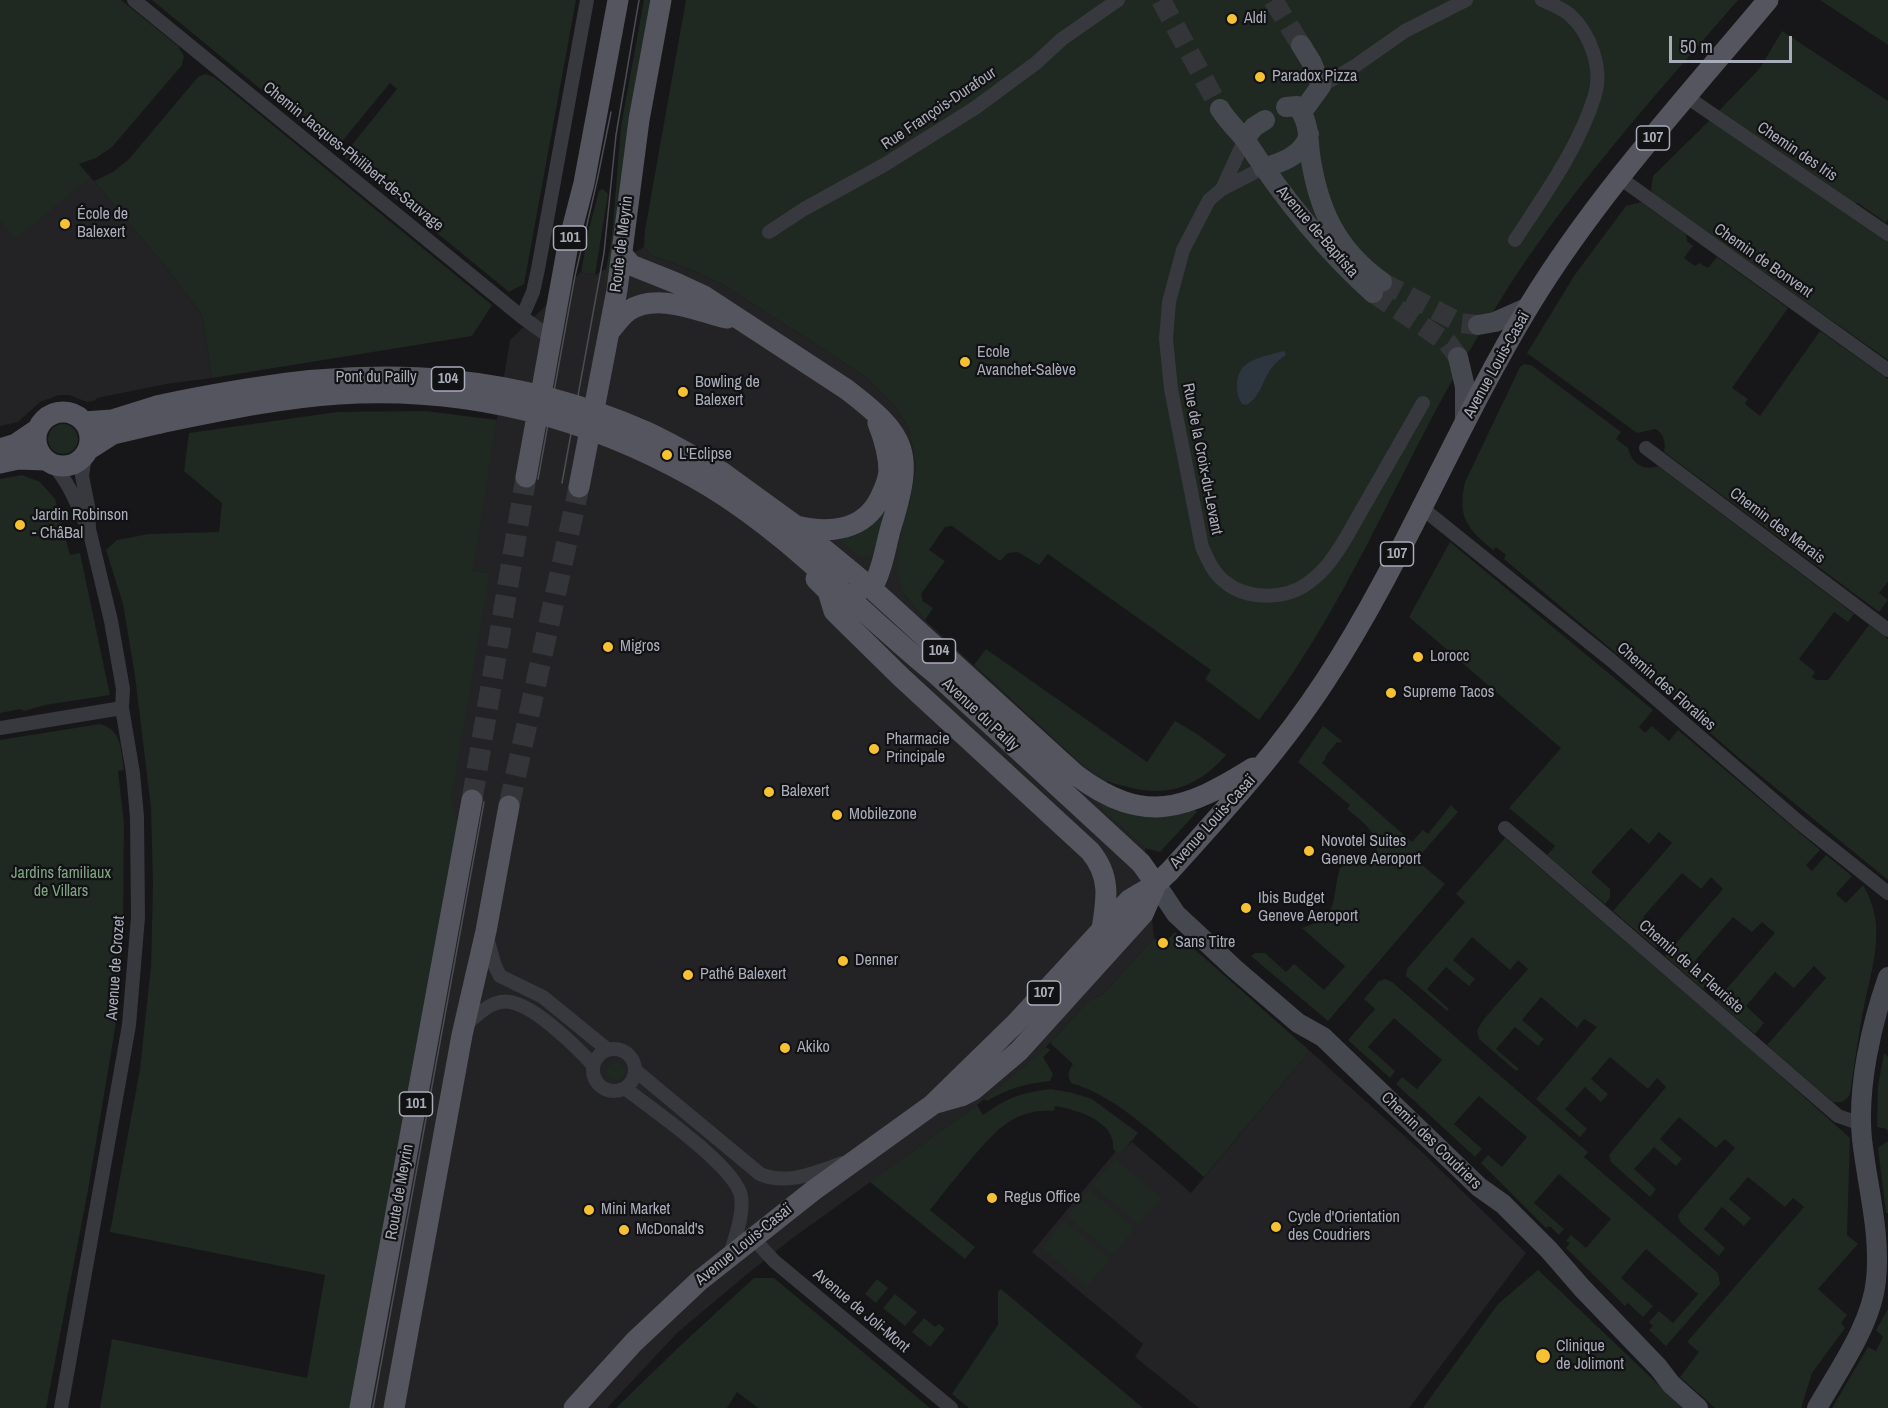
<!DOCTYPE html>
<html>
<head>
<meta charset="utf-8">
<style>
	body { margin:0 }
	#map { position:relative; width:1888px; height:1408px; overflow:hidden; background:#171719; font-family:"Archivo Narrow",sans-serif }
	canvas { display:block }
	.scale { position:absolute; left:1669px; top:36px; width:123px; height:27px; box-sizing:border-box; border:3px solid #a9adb9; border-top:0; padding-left:8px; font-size:18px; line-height:21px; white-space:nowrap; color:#a9adb9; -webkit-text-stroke:4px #121214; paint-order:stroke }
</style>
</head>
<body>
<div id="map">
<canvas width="1888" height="1408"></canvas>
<div class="scale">50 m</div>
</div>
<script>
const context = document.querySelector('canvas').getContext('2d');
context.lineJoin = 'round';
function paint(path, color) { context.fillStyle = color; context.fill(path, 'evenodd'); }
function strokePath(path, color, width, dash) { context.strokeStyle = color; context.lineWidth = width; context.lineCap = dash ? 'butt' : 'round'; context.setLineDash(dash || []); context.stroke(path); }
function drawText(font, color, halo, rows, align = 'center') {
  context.font = font + ' "Archivo Narrow",sans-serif'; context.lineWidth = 4.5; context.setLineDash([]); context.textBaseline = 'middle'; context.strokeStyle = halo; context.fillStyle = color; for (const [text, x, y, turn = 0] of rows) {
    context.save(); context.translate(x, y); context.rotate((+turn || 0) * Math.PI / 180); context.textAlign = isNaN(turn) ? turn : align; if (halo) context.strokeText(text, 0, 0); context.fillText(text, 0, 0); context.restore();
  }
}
paint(new Path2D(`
	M7 87 94 181 165 266 202 315 212 378 166 384 97 398 94 401 87 402 69 395H59L40 402 18 422 0 426V88Z
	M644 247 653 256 689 269 722 284 866 377 895 406 909 429 916 466 909 505 904 594 925 620 1068 753 1108 781 1093 801 1145 848 1154 938 1103 994 1088 1001 1046 1047 1019 1072 977 1105 790 1240 746 1275 677 1333 607 1408H351L459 824 450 800 489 573 472 570 510 340 581 272 595 275Z
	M1310 1051 1421 1151 1526 1253 1409 1408H1199L1135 1357 1143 1344 1032 1252 1116 1151 1120 1154 1132 1142 1191 1193Z`), '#232326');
paint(new Path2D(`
	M0 0H121L178 46 184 56 182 65 112 147 96 158 79 164 90 177 18 237 13 236 0 220Z
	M152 0H576L524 284 509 292 343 156 397 89 390 83 335 150Z
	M644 0H652L609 283 604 282 612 236 621 126Z
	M686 0H1738C1653 98 1564 196 1496 307 1478 336 1460 366 1443 397 1384 506 1336 621 1259 720L1205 679 1211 670 1048 554 1039 565 1018 552 1008 553 1000 561 952 526 945 527 929 550 945 561 921 594 923 601 933 608 925 620 904 594 896 569 898 546 909 505 916 466 909 429 895 406 866 377 722 284 689 269 653 256 644 247 645 230Z
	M1820 0H1888V45Z
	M1782 31 1888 101V219L1886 223 1858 203 1851 205 1717 113 1760 68Z
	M205 74 214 77 492 305 472 336 212 378 202 315 165 266 94 181 113 172 129 159 198 77Z
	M1711 119 1888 240V360L1656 197 1651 190 1653 176Z
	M603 189 608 194 595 275 581 272 589 229 599 191Z
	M1641 202 1686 234 1687 241 1693 246 1684 258 1695 266 1699 263 1708 268 1717 257 1788 308 1732 388 1748 399 1745 404 1760 416 1820 331 1888 379V582L1879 593 1888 600 1879 612 1664 452C1666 442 1664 435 1656 429L1637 433 1527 353 1574 276 1626 206Z
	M1524 364 1531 365 1621 432 1616 439 1628 448C1631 462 1643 472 1658 466L1854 614 1848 622 1834 612 1799 659 1815 672 1812 677 1816 680H1828L1869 625 1888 639V880L1739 758 1678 705 1680 702 1650 681 1657 671 1650 666 1642 675 1504 559 1506 555 1496 547 1493 550C1467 528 1457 518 1465 482L1520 367Z
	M425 411 497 420 473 570 490 573 451 799 459 824 351 1408H100L112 1339 307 1378 325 1275 110 1232 140 1069 151 966 153 886 151 808 135 676 123 604 106 550 117 540 149 534 219 532 222 503 184 471 189 433 337 412Z
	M48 439a15 15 0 1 1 30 0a15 15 0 1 1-30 0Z
	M22 475 40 482 55 499 70 555 80 553 110 695 45 705 24 711 21 709 0 713V479Z
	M887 501 876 555 861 558 835 536Z
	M1450 542 1653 710 1639 727 1645 733 1652 726 1669 741 1678 730 1820 850 1806 865 1812 871 1826 855 1852 876 1836 894 1846 903 1863 885C1888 927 1872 965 1863 1011 1858 1039 1854 1067 1850 1094 1845 1102 1841 1103 1833 1102L1767 1045 1826 978 1814 966 1794 988 1775 972 1746 1006 1764 1023 1755 1034 1716 1001 1775 933 1762 922 1752 932 1733 917 1694 962 1713 978 1703 989 1665 956 1723 889 1711 877 1701 889 1682 873 1643 917 1662 934 1663 939 1656 948 1613 911 1672 843 1659 832 1649 844 1631 828 1591 872 1610 889V898L1605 904 1547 855 1555 846 1509 808 1561 748 1409 617Z
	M986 649 1147 762 1175 721 1197 734 1226 755C1199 786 1168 798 1128 787 1121 785 1112 784 1106 780 1082 766 1062 747 1042 728 1019 707 997 686 974 665Z
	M100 724C122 729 121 751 124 770L118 771 124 822 123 927 115 1029 88 1190 46 1408H0V740Z
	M1323 726 1342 741 1340 743 1337 742 1325 757 1326 758 1322 763 1412 842 1423 830 1428 834 1451 805 1458 812 1416 860 1445 884 1328 1021 1251 956 1255 953H1265L1286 972 1294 964 1324 990 1345 966 1302 928C1342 915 1330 901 1340 868L1358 856 1371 867C1387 840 1367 825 1347 809L1350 805 1298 762Z
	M1094 798 1194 808 1197 812 1160 852 1145 848 1093 801Z
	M1505 838 1756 1054 1850 1138 1847 1235 1858 1244 1818 1289 1847 1315 1841 1323 1845 1328 1812 1373 1801 1408H1715L1680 1377 1699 1352 1687 1342 1804 1207 1793 1198 1785 1207 1748 1177 1729 1199 1751 1218 1744 1226 1722 1207 1704 1229 1725 1248 1719 1256 1681 1223 1678 1217 1680 1212 1735 1148 1725 1139 1716 1148 1679 1117 1660 1139 1682 1159 1676 1166 1654 1147 1634 1169 1656 1189 1650 1197 1611 1162 1609 1155 1666 1087 1657 1078 1648 1089 1610 1057 1591 1079 1608 1094 1601 1102 1585 1087 1565 1109 1587 1129 1580 1137 1536 1099 1597 1027 1584 1019 1577 1028 1541 997 1522 1020 1544 1039 1538 1046 1515 1027 1496 1049 1519 1069 1516 1071 1479 1039 1477 1030 1484 1019 1528 969 1518 960 1510 970 1472 937 1453 960 1475 979 1469 986 1446 967 1427 989 1449 1009 1447 1011 1406 976 1407 969 1465 902 1456 894Z
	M1175 932 1310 1051 1204 1177C1166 1145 1118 1096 1071 1083 1067 1075 1068 1071 1073 1064L1050 1043 1088 1001 1103 994 1154 938 1163 944Z
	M1385 979 1392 982 1588 1152 1584 1157 1718 1273 1720 1284 1666 1346 1649 1330 1653 1326 1649 1322 1659 1311 1673 1323 1698 1294 1646 1249 1621 1278 1653 1306 1643 1317 1628 1303 1625 1306 1566 1248 1570 1243 1566 1241 1571 1235 1586 1248 1611 1219 1559 1174 1534 1203 1564 1229 1559 1235 1550 1226 1546 1228 1481 1163 1488 1155 1502 1167 1527 1137 1479 1096 1454 1124 1482 1149 1475 1157 1396 1084 1402 1077 1417 1089 1442 1060 1394 1018 1368 1047 1395 1071 1390 1078 1348 1040 1375 1009 1364 999 1379 981Z
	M1046 1047 1050 1050 1043 1057 1053 1074 1050 1081C1024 1084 1010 1088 987 1101L984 1099 1018 1072Z
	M1884 1053 1888 1057V1134L1887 1129 1877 1127 1878 1086Z
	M607 1071a9 9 0 1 1 18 0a9 9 0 1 1-18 0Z
	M1051 1089 1073 1093 1092 1099 1138 1133 1120 1155 1113 1149C1116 1121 1077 1110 1055 1106L1054 1111C1012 1108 993 1134 968 1163 955 1179 942 1194 930 1210L975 1247 965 1259 870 1182 977 1105 983 1115C1008 1097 1021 1093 1051 1089Z
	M1888 1141V1213H1886L1878 1148Z
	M1115 1159 1161 1198 1138 1224 1093 1186Z
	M1089 1190 1135 1228 1113 1255 1067 1216Z
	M1064 1221 1110 1259 1087 1286 1042 1248Z
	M1538 1270 1683 1408H1423L1498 1304Z
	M754 1278H774L930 1408H758L737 1392 727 1408H616L681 1345Z
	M877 1279 888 1288 876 1303 865 1294Z
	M1001 1289 1143 1408H969L952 1394 998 1325V1292Z
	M895 1294 917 1312 905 1326 883 1308Z
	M1888 1309V1408H1832L1868 1347 1876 1351 1883 1337 1876 1330Z
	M924 1318 935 1327 939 1324 945 1329 930 1347 912 1332Z`), '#1f2821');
paint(new Path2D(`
	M1284 351 1286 355C1280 359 1275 363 1271 369 1262 381 1261 397 1246 405L1242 404C1238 398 1237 392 1237 385 1237 359 1263 357 1284 351Z`), '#2d353e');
strokePath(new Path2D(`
	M1161 0 1220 109
	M1273 0 1301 45
	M1382 282 1460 323 1478 325
	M1373 293 1448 343 1458 357`), '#343539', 20, [20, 10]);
strokePath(new Path2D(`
	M472 800 526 477
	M509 806 579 487`), '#343539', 21, [21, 10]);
strokePath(new Path2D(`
	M134 0 522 317 551 338
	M1321 86 1355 66 1405 31 1466 0
	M1687 97 1888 234
	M1263 168 1222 189 1209 200 1183 250 1169 302 1166 339 1171 389 1202 547C1208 560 1213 573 1225 582 1247 600 1286 600 1308 583 1324 572 1334 557 1344 541L1423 403
	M1620 178 1888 370
	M1222 189 1245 139
	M769 232 804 209 884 165 975 108 1036 63 1062 39 1118 0
	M1515 240C1545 194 1579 147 1595 95 1603 68 1590 33 1570 15 1562 8 1551 4 1542 0
	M522 317 533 292 538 269 587 0
	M1646 448 1888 630
	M52 464C68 481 76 501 85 522
	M1422 508 1611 660 1800 823 1888 893
	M0 728 122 708
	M1505 828 1838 1116 1861 1124
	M487 938 495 966 500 976 543 997 608 1050
	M464 1026C473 1019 483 1008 494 1004 501 1001 510 1001 517 1004 538 1010 578 1048 593 1065
	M593 1070a21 21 0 1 1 42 0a21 21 0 1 1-42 0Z
	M636 1071 760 1174C788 1186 816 1172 843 1163
	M626 1089C652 1109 735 1166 741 1196 744 1215 735 1237 730 1255
	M752 1237 774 1261 951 1408
	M61 1408 129 1025 138 917 137 817 133 773 122 708 123 689 111 621 89 529 88 506 82 476 85 456`), '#38393e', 14);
strokePath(new Path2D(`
	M1301 45 1312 63 1321 86 1302 112
	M1286 107 1297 106C1309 121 1308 135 1310 154 1318 209 1336 249 1382 282
	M1220 109C1227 121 1238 130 1246 141 1282 196 1324 249 1373 293
	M1245 139 1254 127 1265 120
	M1263 168C1281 163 1304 155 1309 134
	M1478 325 1495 322 1529 307
	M1458 357 1465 387V422
	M1156 884 1176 914 1235 969 1298 1023 1323 1037 1479 1187 1503 1204 1549 1250 1582 1288 1658 1367 1671 1384 1698 1408
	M1817 1408C1838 1371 1872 1324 1876 1280 1881 1233 1867 1185 1862 1139 1857 1088 1871 1025 1888 977`), '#46484f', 20);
strokePath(new Path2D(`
	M622 254 631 265 676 283 704 296 846 389C908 436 914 453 891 527 886 544 884 563 876 580L870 587 859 589
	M609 332C615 325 620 317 628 311 657 292 697 311 727 318
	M36 439a27 27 0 1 1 54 0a27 27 0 1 1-54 0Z
	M84 422 112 420 157 406
	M0 449 16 444 38 429
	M88 450 113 434 160 423
	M0 463 18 459 46 460
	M723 473 796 526 870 587 1076 775C1144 826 1186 810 1253 768
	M526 477 568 245 584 183 618 0
	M579 487 617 290 639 120 661 0
	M712 488C795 539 860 613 936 674L1141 863 1156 884
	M796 526C829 534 864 531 880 498 884 490 888 481 889 472 889 455 884 438 878 423
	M816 579 828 591 834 611 842 619 901 677 1090 851C1111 876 1107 899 1102 929
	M933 1104 961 1096 973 1090 1019 1051 1143 914 1156 884
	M360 1408 472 800
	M394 1408 462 1035 486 931 509 806
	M574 1408 634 1342 699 1281 814 1190 932 1105 1016 1023 1129 900 1156 884 1170 871C1225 810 1280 750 1325 681 1403 562 1455 428 1529 306 1596 196 1685 99 1768 0`), '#54555e', 21);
strokePath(new Path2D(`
	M538 479 575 276 597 181 611 112
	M562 483 604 253 616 135 639 0
	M373 1408 484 802`), '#4b4d53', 1.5);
strokePath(new Path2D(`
	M157 406C186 399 216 394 246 389 387 366 515 374 647 432 673 444 698 459 723 473
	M160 423C219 411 279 398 339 394 473 386 597 419 712 488`), '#54555e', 21);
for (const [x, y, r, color] of [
	[1232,19,6,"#f6c133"],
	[1260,77,6,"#f6c133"],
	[65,224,6,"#f6c133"],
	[965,362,6,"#f6c133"],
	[683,392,6,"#f6c133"],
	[667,455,6,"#f6c133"],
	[20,525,6,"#f6c133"],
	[608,647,6,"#f6c133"],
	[1418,657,6,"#f6c133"],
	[1391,693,6,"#f6c133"],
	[874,749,6,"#f6c133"],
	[769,792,6,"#f6c133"],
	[837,815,6,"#f6c133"],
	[1309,851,6,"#f6c133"],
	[1246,908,6,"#f6c133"],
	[1163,943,6,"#f6c133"],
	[843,961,6,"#f6c133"],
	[688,975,6,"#f6c133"],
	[785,1048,6,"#f6c133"],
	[992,1198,6,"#f6c133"],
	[589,1210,6,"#f6c133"],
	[1276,1227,6,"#f6c133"],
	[624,1230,6,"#f6c133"],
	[1543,1356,8,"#f6c133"]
]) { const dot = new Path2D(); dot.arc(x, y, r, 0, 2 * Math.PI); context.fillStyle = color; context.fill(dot); strokePath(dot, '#121214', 2); }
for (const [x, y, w] of [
	[1653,138,33],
	[570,238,33],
	[448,379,33],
	[1397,554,33],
	[939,651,33],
	[1044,993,33],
	[416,1104,33]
]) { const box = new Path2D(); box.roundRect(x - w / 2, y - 12, w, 24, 4.5); context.fillStyle = '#121214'; context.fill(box); strokePath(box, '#a9adb9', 1.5); }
drawText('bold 15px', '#a9adb9', null, [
	["107",1653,138],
	["101",570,238],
	["104",448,379],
	["107",1397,554],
	["104",939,651],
	["107",1044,993],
	["101",416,1104]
]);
drawText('16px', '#a9adb9', '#121214', [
	["Aldi",1244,19],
	["Paradox Pizza",1272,77],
	["École de",77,215],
	["Balexert",77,233],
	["Ecole",977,353],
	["Avanchet-Salève",977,371],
	["Bowling de",695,383],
	["Balexert",695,401],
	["L'Eclipse",679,455],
	["Jardin Robinson",32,516],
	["- ChâBal",32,534],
	["Migros",620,647],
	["Lorocc",1430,657],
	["Supreme Tacos",1403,693],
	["Pharmacie",886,740],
	["Principale",886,758],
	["Balexert",781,792],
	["Mobilezone",849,815],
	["Novotel Suites",1321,842],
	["Geneve Aeroport",1321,860],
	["Ibis Budget",1258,899],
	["Geneve Aeroport",1258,917],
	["Sans Titre",1175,943],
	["Denner",855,961],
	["Pathé Balexert",700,975],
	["Akiko",797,1048],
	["Regus Office",1004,1198],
	["Mini Market",601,1210],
	["Cycle d'Orientation",1288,1218],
	["des Coudriers",1288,1236],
	["McDonald's",636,1230],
	["Clinique",1556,1347],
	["de Jolimont",1556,1365]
], 'left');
drawText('16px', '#a9adb9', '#121214', [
	["Rue François-Durafour",939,109,-34],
	["Chemin des Iris",1797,152,34],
	["Chemin Jacques-Philibert-de-Sauvage",353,157,39],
	["Avenue de-Baptista",1317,232,49],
	["Route de Meyrin",622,244,-83],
	["Chemin de Bonvent",1763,261,35],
	["Avenue Louis-Casaï",1497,365,-61],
	["Pont du Pailly",376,378],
	["Rue de la Croix-du-Levant",1202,459,79],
	["Chemin des Marais",1777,526,37],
	["Chemin des Floralies",1666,687,41],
	["Avenue du Pailly",980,715,43],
	["Avenue Louis-Casaï",1213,822,-48],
	["Chemin de la Fleuriste",1691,967,41],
	["Avenue de Crozet",116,968,-86],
	["Chemin des Coudriers",1431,1141,44],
	["Route de Meyrin",400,1192,-80],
	["Avenue Louis-Casaï",744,1245,-39],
	["Avenue de Joli-Mont",861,1311,40]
]);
drawText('16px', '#80a584', '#121214', [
	["Jardins familiaux",61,874],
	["de Villars",61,892]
]);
</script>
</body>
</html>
